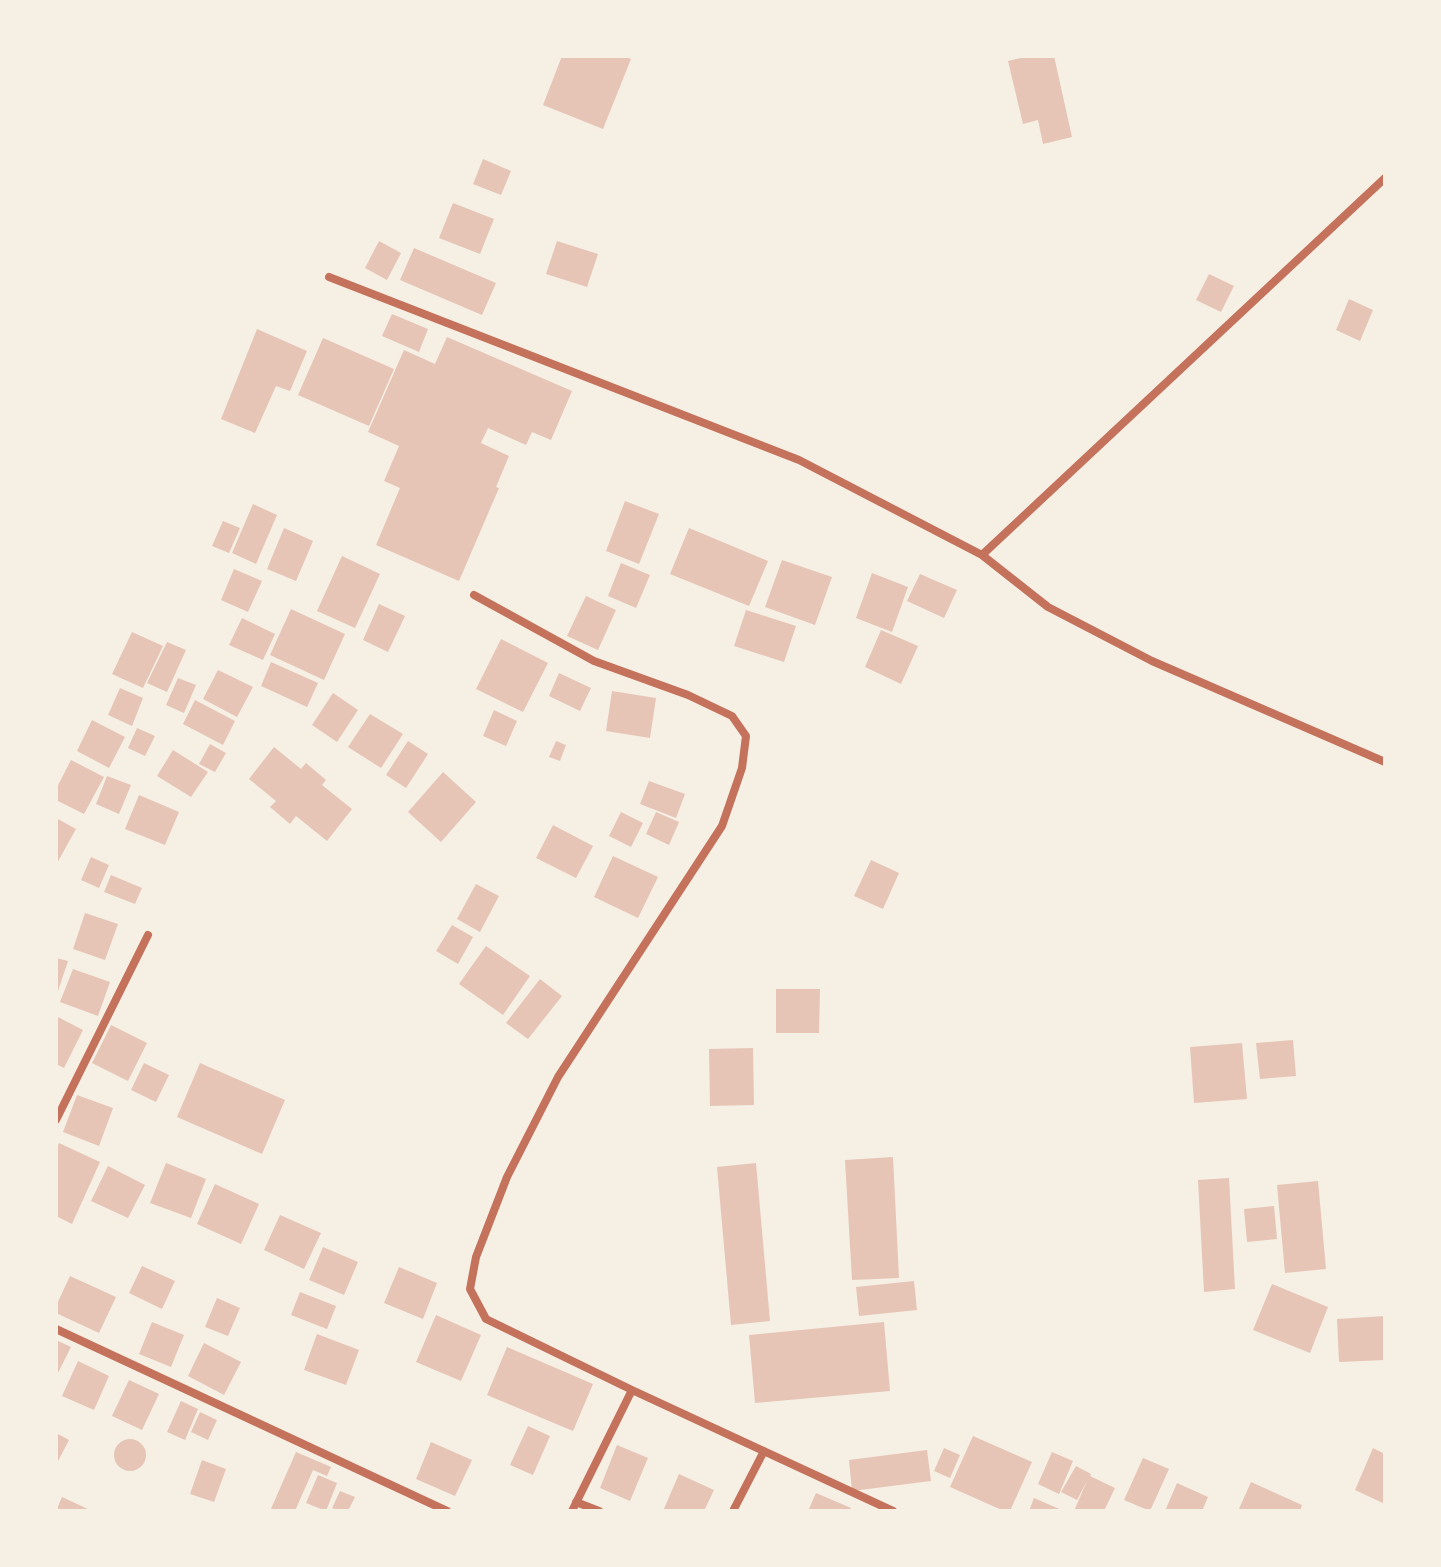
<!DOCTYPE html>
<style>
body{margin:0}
#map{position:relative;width:1441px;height:1567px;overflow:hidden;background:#f6efe4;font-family:Quicksand,sans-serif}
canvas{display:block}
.frame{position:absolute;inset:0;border:58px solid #f6efe4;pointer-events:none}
</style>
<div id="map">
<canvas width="1441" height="1567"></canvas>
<div class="frame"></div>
</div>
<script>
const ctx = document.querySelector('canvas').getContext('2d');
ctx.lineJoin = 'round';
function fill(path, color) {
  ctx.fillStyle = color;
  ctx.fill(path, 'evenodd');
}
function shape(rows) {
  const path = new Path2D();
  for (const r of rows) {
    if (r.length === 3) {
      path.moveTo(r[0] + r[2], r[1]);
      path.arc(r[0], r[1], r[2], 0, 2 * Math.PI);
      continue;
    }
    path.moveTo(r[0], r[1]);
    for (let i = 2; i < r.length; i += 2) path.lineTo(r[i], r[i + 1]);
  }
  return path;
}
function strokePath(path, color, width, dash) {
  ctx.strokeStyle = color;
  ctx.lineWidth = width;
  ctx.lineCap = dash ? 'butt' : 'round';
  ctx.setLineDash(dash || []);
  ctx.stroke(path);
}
fill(shape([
 [562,56,624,56,631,59,603,129,543,105],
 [1029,56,1054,56,1072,137,1043,144,1038,120,1023,124,1008,61],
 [483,159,511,171,501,195,473,184],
 [453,203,494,219,480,254,439,238],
 [379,241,401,253,387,280,365,268],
 [557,241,598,254,587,287,546,274],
 [414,248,496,283,482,315,400,280],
 [1209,274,1234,286,1221,312,1196,300],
 [1349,299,1373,310,1360,341,1336,330],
 [392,314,428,329,419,352,382,336],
 [257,329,307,351,290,391,276,386,255,433,221,419],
 [447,337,572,391,551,440,532,432,526,445,488,428,481,443,509,456,496,487,499,488,459,581,376,545,400,488,384,481,399,446,368,432,404,350,435,364],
 [323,338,394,369,369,426,298,395],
 [625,501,659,514,639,564,606,551],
 [253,504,277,515,256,564,232,553],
 [223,521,240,528,229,553,212,546],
 [284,528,313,541,296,581,267,569],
 [689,528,768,561,749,606,670,574],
 [342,556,380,574,355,628,317,611],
 [782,560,832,577,815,625,765,607],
 [621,563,650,575,636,608,608,596],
 [234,569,262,581,248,612,221,600],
 [872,573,908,587,892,632,856,618],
 [920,574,957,590,944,618,907,601],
 [586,596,616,610,598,650,567,636],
 [379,604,405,616,388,652,363,640],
 [291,609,345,634,324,680,270,655],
 [746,610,796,626,784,662,734,646],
 [242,618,275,634,263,660,229,645],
 [881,630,918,646,901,684,865,667],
 [132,632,163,646,143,688,112,674],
 [501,639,548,663,523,712,476,689],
 [167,642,186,650,167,692,147,683],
 [271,662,318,683,307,707,261,686],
 [218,670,253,687,237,717,203,699],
 [559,673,591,688,580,711,549,696],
 [178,678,196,685,184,713,166,705],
 [120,688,143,698,132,726,108,715],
 [612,691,656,698,650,738,606,731],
 [333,693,358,710,337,742,312,725],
 [195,700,235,721,223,745,183,724],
 [494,710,517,721,506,746,483,736],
 [370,714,403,734,381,768,348,747],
 [92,720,125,737,109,768,77,751],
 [137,728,155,736,145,756,128,748],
 [408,741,428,754,406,788,386,775],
 [556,741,566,745,560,761,549,757],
 [210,744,226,753,215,772,199,764],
 [274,747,301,769,306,763,326,780,322,785,352,809,327,841,296,816,290,824,270,807,276,801,249,779],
 [173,750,208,772,191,797,157,776],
 [71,760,104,777,84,814,56,800,56,789],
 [443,772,476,802,441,842,408,812],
 [107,776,131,785,119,814,96,804],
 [649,781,685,794,676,818,640,804],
 [139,795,179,812,165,845,125,829],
 [621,812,643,823,631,847,609,836],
 [656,812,679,822,669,845,646,834],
 [56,818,76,829,56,865],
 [553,825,593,846,576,878,536,858],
 [613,856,658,877,638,918,594,897],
 [91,857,109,865,99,888,81,880],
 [871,860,899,873,883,909,854,896],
 [111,875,142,888,135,904,104,892],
 [476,884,499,896,480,932,457,919],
 [85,913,118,924,105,960,73,949],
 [452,925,473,937,458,964,436,951],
 [486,946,530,976,503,1015,459,984],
 [56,958,68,961,58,991,56,990],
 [73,969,110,982,98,1016,60,1002],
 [540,979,562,996,528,1039,506,1023],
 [776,989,820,989,819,1033,776,1033],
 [56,1016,83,1030,64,1068,56,1064],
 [111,1025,147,1043,128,1081,92,1063],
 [1293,1040,1296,1076,1260,1079,1256,1043],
 [1242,1043,1247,1099,1194,1103,1190,1047],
 [753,1048,754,1105,710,1106,709,1049],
 [144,1063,169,1075,156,1102,131,1090],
 [200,1063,285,1100,262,1154,177,1117],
 [77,1095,113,1108,99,1146,63,1132],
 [59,1143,100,1162,72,1224,56,1216,56,1151],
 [893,1157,899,1278,852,1280,845,1160],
 [166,1163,206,1179,191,1218,150,1203],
 [756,1163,770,1321,731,1325,717,1167],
 [108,1166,145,1185,128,1218,91,1201],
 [1229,1178,1235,1289,1204,1292,1198,1180],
 [1318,1181,1326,1269,1285,1273,1277,1185],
 [215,1184,259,1204,241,1244,197,1224],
 [1274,1206,1277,1239,1247,1242,1244,1209],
 [280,1215,321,1233,304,1269,264,1250],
 [323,1247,358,1262,344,1295,309,1280],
 [142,1266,175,1281,162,1309,129,1293],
 [399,1267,437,1283,423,1319,384,1303],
 [70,1276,116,1297,99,1333,56,1313,56,1306],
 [914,1281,917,1310,859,1316,856,1287],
 [1272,1284,1328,1307,1310,1353,1253,1330],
 [300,1292,336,1306,327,1329,291,1315],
 [217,1298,240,1308,228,1336,205,1327],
 [436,1315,481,1335,461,1381,416,1362],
 [1385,1316,1385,1360,1339,1362,1337,1319],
 [152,1322,184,1335,171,1367,139,1354],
 [884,1322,890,1391,755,1403,749,1335],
 [317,1334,359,1350,346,1385,304,1370],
 [56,1340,71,1347,56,1377],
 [204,1343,241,1362,224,1395,188,1376],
 [507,1347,593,1384,573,1431,487,1395],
 [78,1361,109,1376,94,1410,62,1396],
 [129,1380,159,1394,142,1430,112,1416],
 [181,1401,198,1409,185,1440,167,1432],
 [200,1412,217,1420,208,1440,191,1432],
 [528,1426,550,1436,533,1475,510,1465],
 [56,1433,69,1440,56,1465],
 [973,1436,1032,1462,1010,1511,1004,1511,950,1487],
 [130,1455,16],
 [431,1442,472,1460,455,1496,416,1479],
 [617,1445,648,1458,630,1501,600,1488],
 [944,1448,960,1455,950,1478,934,1471],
 [1373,1448,1385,1454,1385,1504,1355,1490],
 [927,1450,931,1481,852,1491,849,1460],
 [296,1452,331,1467,327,1476,313,1470,295,1511,270,1511],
 [1052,1452,1073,1461,1059,1494,1038,1484],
 [1143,1458,1169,1469,1150,1511,1124,1500],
 [202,1460,226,1469,214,1502,190,1494],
 [1076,1466,1091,1474,1090,1476,1115,1488,1104,1511,1074,1511,1087,1481,1077,1500,1061,1492],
 [679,1474,714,1490,704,1511,663,1511],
 [318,1475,337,1483,326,1511,306,1503],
 [1251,1482,1302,1505,1300,1511,1238,1511],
 [1177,1483,1208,1497,1202,1511,1165,1511],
 [340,1491,355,1497,348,1511,339,1511,332,1508],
 [816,1493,851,1508,850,1511,808,1511],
 [62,1497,92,1511,56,1511],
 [1034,1498,1064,1511,1029,1511]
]), '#e6c5b7');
strokePath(shape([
 [329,277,799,460,982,555,1048,607,1152,661,1385,762],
 [982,555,1385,178],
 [474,595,594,661,688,695,732,716,746,736,742,768,722,826,558,1077,507,1177,476,1257,470,1289,486,1319,632,1390,893,1511],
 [56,1120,148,935],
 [56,1329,447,1511],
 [576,1502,599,1511],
 [572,1511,632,1390],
 [733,1511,764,1451]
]), '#c5725c', 8);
</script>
